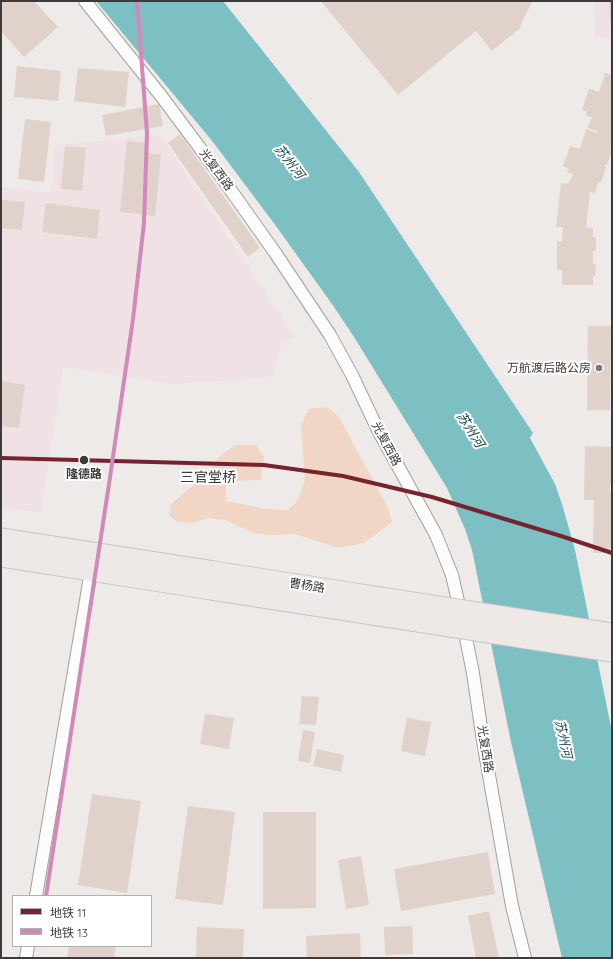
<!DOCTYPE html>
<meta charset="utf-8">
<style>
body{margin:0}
#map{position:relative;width:613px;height:959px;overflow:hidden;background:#edeae8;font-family:Quicksand,"Noto Sans SC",sans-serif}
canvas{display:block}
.frame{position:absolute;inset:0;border:2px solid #3c3a3a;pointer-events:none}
.legend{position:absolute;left:12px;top:895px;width:140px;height:52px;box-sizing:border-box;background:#fff;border:1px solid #b1b0b0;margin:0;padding:5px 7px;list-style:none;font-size:12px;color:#3c3a3a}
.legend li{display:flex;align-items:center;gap:8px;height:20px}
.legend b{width:20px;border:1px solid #b1b0b0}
</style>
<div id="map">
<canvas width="613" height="959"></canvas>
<div class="frame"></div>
<ul class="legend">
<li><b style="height:5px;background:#76232f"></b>地铁 11</li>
<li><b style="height:5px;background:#d487b9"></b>地铁 13</li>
</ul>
</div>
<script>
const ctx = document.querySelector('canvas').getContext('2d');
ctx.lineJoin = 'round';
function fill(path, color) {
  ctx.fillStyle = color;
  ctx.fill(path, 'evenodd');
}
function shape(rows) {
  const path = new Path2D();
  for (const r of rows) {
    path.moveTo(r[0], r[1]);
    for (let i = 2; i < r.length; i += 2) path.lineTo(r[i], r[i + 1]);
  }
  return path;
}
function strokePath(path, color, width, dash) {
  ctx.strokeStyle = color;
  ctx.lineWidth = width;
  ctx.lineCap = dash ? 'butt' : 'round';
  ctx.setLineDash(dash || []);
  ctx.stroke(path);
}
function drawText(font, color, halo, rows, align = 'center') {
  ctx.font = font + ' Quicksand,"Noto Sans SC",sans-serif';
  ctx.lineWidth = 4;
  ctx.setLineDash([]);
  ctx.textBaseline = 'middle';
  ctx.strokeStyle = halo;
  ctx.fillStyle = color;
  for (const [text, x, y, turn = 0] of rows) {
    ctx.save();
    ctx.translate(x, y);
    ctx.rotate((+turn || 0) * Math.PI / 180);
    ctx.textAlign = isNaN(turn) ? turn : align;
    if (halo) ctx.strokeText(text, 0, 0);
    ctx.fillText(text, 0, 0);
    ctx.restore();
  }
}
fill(shape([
 [594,1,612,1,612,40,595,37],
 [160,135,294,336,280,346,273,376,239,380,171,384,63,367,41,513,1,507,1,187,51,193,56,145]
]), '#f0e1e5');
fill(shape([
 [327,407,339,417,388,508,392,522,364,543,338,548,295,534,270,535,254,533,225,520,208,518,193,523,177,522,169,515,171,504,205,475,219,457,235,445,256,445,264,457,261,480,226,481,226,501,266,509,288,510,297,501,305,481,301,425,309,409]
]), '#f2d6c5');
fill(shape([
 [96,1,223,1,359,172,533,433,530,438,555,484,562,504,575,550,612,732,612,958,562,958,511,742,472,550,465,529,447,488,354,337,332,304,273,222,213,142]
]), '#7dc0c3');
fill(shape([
 [1,1,34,1,58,27,24,57,1,31],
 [321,1,391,1,392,2,393,1,532,1,519,29,492,51,476,31,398,95],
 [609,1,612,1,612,23,610,23],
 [17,66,61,71,58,101,14,97],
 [78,68,129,72,125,107,74,101],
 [605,73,612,75,612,142,610,148,612,150,607,165,605,164,605,167,606,167,601,183,598,182,595,193,590,192,586,227,593,228,593,237,596,237,596,251,593,251,593,264,596,264,595,276,593,276,593,285,562,285,562,270,557,270,557,241,562,241,563,227,556,227,561,183,568,184,573,174,567,172,568,168,563,166,570,146,580,149,586,129,597,133,597,131,587,128,592,117,586,116,587,112,582,110,589,89,599,92],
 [159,104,163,126,106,136,102,115],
 [25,119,51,122,44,182,18,179],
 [180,134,260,248,248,257,168,143],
 [127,141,148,143,147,153,161,155,155,216,120,212],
 [65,146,86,148,82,191,61,189],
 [1,200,25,202,22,230,1,228],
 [46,203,100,210,97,239,42,232],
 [588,326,611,326,610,410,587,410],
 [1,381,25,385,19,428,1,426],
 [585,446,612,447,612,485,610,485,610,492,612,492,611,553,593,553,594,500,584,500],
 [302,696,319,697,316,725,299,724],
 [205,714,234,718,229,749,200,744],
 [407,718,431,722,425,756,401,751],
 [303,730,315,732,310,763,298,761],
 [317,749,344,755,341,772,313,766],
 [92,794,141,801,127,893,78,885],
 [188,806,235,812,223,905,175,899],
 [263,812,316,812,316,908,263,909],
 [488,852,495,894,401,911,394,869],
 [361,856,369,905,346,909,338,860],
 [489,911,499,958,476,958,468,916],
 [412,926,413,954,385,955,384,927],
 [197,927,244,929,243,958,196,958],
 [360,933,361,958,307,958,306,936],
 [69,946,116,946,114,958,67,958]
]), '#e0d2ca');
const minor = shape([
 [85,1,162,97,220,175,276,254,330,335,352,375,378,430,436,535,452,575,463,623,473,673,483,741,512,906,525,958],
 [36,896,91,571],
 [26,958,28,946]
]);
const primary = shape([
 [1,538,214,571],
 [1,557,211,590]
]);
strokePath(minor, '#a2a09e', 14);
strokePath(primary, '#c6c5c4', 21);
strokePath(minor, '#fcfcfc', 12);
strokePath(primary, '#eee8e7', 19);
const primaryBridge = shape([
 [214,571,612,633],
 [211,590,612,652]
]);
strokePath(primaryBridge, '#c6c5c4', 21, []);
strokePath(primaryBridge, '#eee8e7', 19);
strokePath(shape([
 [1,458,264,465,343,476,432,497,561,536,612,553]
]), '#76232f', 4);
strokePath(shape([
 [46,896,109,484,133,319,144,223,147,133,137,1]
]), '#d487b9', 4);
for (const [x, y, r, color] of [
 [599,368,4,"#7a7877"],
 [84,460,5,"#3c3a3a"]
]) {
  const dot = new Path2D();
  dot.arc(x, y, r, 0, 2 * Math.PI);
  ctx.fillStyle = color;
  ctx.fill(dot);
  strokePath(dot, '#fff', 1.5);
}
drawText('12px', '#3c3a3a', '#fff', [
 ["光复西路",216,170,54],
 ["光复西路",386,444,62],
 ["曹杨路",307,586,9],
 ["光复西路",485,749,81]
]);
drawText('12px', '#3c3a3a', '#fff', [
 ["万航渡后路公房",591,368]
], 'right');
drawText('bold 12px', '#3c3a3a', '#fff', [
 ["隆德路",84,474]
]);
drawText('italic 13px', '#1d494b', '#fff', [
 ["苏州河",289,162,52],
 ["苏州河",470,430,58],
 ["苏州河",563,739,78]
]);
drawText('14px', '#3c3a3a', '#fff', [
 ["三官堂桥",208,478]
]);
</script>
